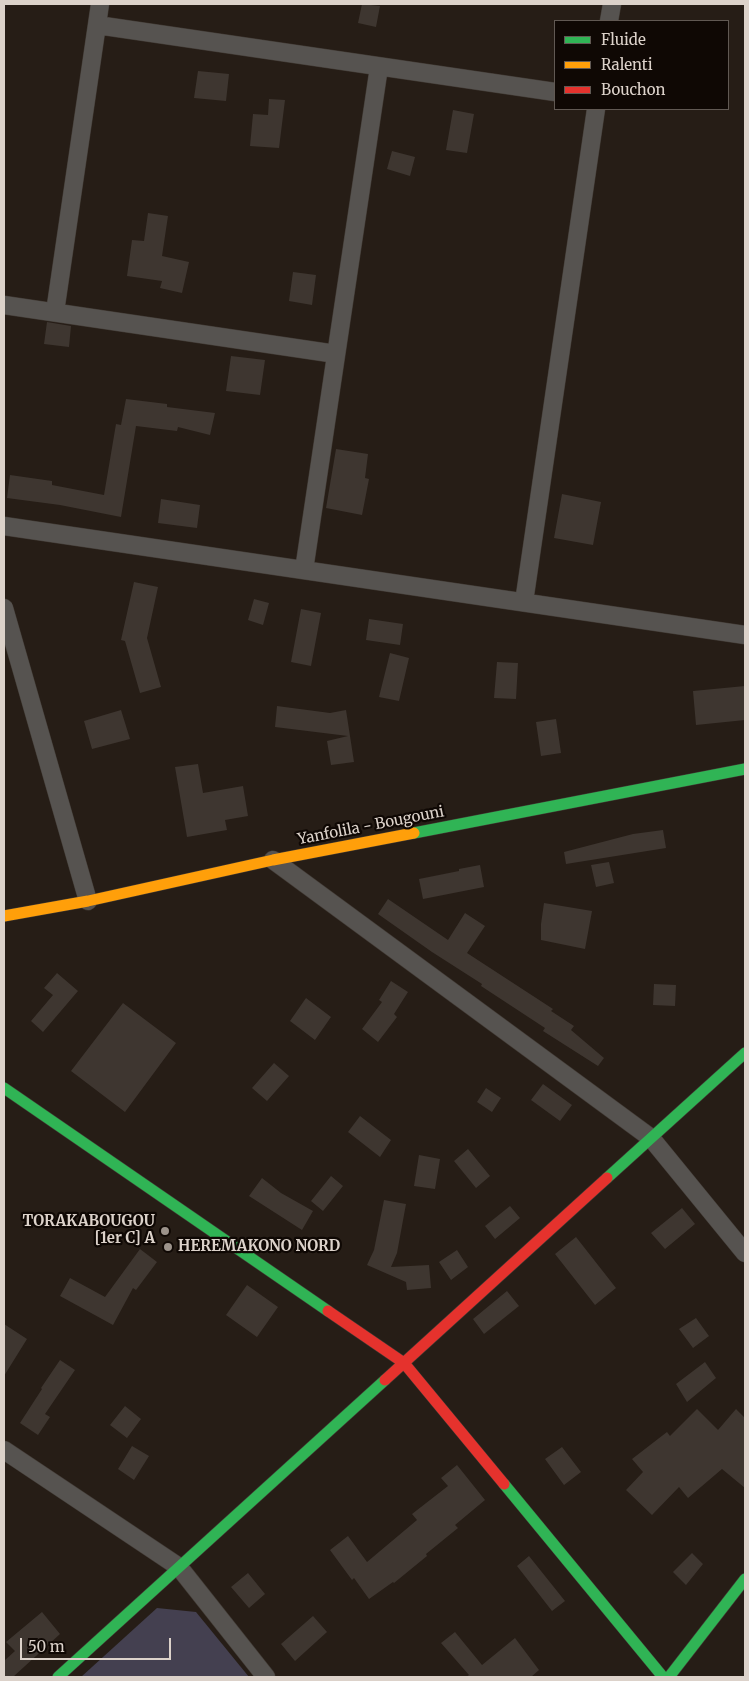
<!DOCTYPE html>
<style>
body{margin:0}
#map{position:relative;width:749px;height:1681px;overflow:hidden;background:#261d16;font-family:Merriweather,serif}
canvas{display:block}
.frame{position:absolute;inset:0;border:5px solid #dcd2ca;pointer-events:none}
.legend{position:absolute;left:554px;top:20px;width:175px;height:90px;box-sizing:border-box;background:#0f0804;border:1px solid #615953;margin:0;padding:6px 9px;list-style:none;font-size:15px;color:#dcd2ca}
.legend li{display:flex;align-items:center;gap:10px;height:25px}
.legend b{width:25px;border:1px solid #615953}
.scale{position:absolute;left:20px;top:1638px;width:151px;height:22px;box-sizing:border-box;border:2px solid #dcd2ca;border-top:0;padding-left:6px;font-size:15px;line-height:18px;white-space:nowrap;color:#dcd2ca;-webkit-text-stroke:4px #0f0804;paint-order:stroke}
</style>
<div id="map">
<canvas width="749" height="1681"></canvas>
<div class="frame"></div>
<ul class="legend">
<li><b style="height:6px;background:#30b455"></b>Fluide</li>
<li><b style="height:6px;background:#ff9f0a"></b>Ralenti</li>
<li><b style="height:6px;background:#e5322d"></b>Bouchon</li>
</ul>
<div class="scale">50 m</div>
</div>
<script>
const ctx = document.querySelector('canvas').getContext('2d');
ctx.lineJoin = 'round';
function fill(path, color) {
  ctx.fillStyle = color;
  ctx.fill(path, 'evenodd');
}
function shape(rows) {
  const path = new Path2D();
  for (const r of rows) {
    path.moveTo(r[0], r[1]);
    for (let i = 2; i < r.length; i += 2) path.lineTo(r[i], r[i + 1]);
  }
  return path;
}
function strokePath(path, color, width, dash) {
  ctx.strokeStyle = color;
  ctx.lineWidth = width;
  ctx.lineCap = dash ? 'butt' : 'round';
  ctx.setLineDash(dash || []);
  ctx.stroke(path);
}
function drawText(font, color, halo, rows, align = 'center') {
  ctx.font = font + ' Merriweather,serif';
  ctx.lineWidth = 4.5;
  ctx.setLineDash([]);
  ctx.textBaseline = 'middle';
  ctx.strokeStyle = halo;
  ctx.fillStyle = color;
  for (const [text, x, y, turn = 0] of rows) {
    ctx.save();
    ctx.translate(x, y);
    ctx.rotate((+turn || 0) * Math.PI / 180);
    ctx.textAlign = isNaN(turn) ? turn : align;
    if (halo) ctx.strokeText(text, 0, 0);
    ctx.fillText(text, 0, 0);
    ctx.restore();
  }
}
fill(shape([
 [157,1608,196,1612,249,1677,81,1677]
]), '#444050');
fill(shape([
 [362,4,380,6,376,27,358,23],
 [198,71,229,74,226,101,194,98],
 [269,99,285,100,279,148,250,146,253,114,268,115],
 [453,110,474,114,467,153,446,150],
 [392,151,415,157,410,176,387,169],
 [148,213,168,216,162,256,189,262,182,293,160,288,162,281,127,276,132,240,144,241],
 [293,272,316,275,312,305,289,301],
 [47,322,71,326,69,347,44,344],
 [231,356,265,360,260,395,226,391],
 [126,399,167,404,167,407,215,413,210,435,178,427,177,431,136,426,121,517,60,505,7,498,10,475,52,481,52,485,104,495,116,424,121,425],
 [336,449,368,454,365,478,369,479,362,515,326,508],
 [562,494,601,502,593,545,554,538],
 [161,499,200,505,197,528,158,523],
 [134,582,158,587,147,638,161,687,140,693,125,641,121,640],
 [254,599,269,603,263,625,248,620],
 [301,609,321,613,311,666,291,662],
 [369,619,403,624,400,645,366,640],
 [390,653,409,658,399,701,379,697],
 [497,662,518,663,516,699,494,698],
 [745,686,745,720,696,725,693,691],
 [277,706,330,713,346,710,354,762,331,765,327,741,348,736,275,727],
 [121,710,130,739,92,749,84,721],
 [556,719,561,753,541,756,536,722],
 [198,764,203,793,243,786,248,816,225,820,227,830,187,837,175,767],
 [663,830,666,848,566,864,564,852,633,834],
 [609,862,614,883,596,887,591,865],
 [480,865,484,887,423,899,419,879,459,871,459,869],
 [388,899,448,940,465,913,485,926,467,953,553,1009,551,1011,574,1026,571,1030,604,1058,598,1066,543,1031,545,1028,481,986,482,984,432,952,378,914],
 [544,903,592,911,585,949,541,940,541,924],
 [57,973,78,991,43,1032,31,1021,53,995,44,988],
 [391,981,408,992,394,1014,397,1017,378,1042,362,1029,382,1002,379,1000],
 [654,984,676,985,675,1006,653,1005],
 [306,998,331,1017,315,1040,290,1021],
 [123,1003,176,1043,125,1112,71,1071],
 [274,1063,289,1076,267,1101,252,1088],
 [543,1084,572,1105,560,1121,531,1100],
 [486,1088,501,1098,492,1112,477,1102],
 [360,1116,391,1140,380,1157,348,1132],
 [468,1149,490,1176,476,1188,454,1161],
 [419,1155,440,1159,435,1189,414,1186],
 [331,1176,343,1186,323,1211,311,1201],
 [262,1178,281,1193,313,1211,302,1230,249,1196],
 [384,1200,406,1204,397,1253,391,1267,429,1265,431,1288,407,1290,406,1282,367,1265,374,1250],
 [510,1206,520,1218,495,1239,485,1226],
 [682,1208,695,1224,665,1249,651,1233],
 [576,1237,616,1288,595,1305,555,1254],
 [140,1249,157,1262,136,1290,133,1288,113,1325,60,1296,70,1278,105,1297],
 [457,1250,468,1267,451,1280,439,1262],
 [247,1285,278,1307,257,1337,226,1315],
 [507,1291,519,1306,484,1334,473,1319],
 [696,1318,709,1336,693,1348,679,1329],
 [4,1324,27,1339,4,1376],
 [60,1360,75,1370,45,1414,50,1417,38,1435,20,1423,42,1389,41,1388],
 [705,1362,716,1378,687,1402,676,1384],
 [125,1406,141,1419,127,1438,110,1425],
 [697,1409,718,1430,736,1409,745,1418,745,1488,722,1469,688,1498,679,1487,652,1515,626,1490,643,1472,632,1459,667,1432,670,1436],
 [132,1446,149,1456,134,1480,118,1469],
 [562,1447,581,1472,564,1485,545,1459],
 [457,1465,485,1500,455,1525,458,1528,426,1554,427,1556,394,1583,393,1582,369,1599,354,1578,352,1580,330,1550,348,1536,367,1562,417,1520,412,1514,448,1486,441,1478],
 [692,1553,703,1564,686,1585,673,1572],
 [529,1556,565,1601,552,1611,517,1566],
 [248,1573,265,1594,249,1608,231,1587],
 [42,1612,60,1634,13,1677,4,1677,4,1661,15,1651,6,1642],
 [313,1616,327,1632,295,1661,281,1644],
 [455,1632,482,1665,515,1638,539,1670,531,1677,466,1677,469,1675,441,1643]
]), '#3e3630');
const street = shape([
 [609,21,612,4],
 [97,25,555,92],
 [4,305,336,354],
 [55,312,100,4],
 [4,526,745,635],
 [304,570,379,67],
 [524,602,596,109],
 [4,608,88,901],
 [273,860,651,1138,745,1253],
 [4,1450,179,1567,266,1677]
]);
const fast = shape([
 [414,833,745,769],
 [4,1088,328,1311],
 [607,1178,745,1053],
 [504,1484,663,1677],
 [58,1677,385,1380],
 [669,1677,745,1579]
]);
const slow = shape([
 [4,916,88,901,273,860,414,833]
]);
const jam = shape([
 [328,1311,404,1363,504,1484],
 [385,1380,607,1178]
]);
strokePath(street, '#413a34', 19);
strokePath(fast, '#413a34', 12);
strokePath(slow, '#413a34', 12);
strokePath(jam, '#413a34', 12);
strokePath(street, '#565350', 18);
strokePath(fast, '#30b455', 11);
strokePath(slow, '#ff9f0a', 11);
strokePath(jam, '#e5322d', 11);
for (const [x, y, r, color] of [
 [165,1231,5,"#9c938b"],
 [168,1247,5,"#9c938b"]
]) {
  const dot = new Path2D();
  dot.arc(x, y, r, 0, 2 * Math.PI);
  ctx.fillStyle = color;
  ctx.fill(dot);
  strokePath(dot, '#0f0804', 2);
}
drawText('15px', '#dcd2ca', '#0f0804', [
 ["Yanfolila - Bougouni",371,826,-11]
]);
drawText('bold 15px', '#dcd2ca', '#0f0804', [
 ["TORAKABOUGOU",155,1222],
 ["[1er C] A",155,1239],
 ["HEREMAKONO NORD",178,1247,"left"]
], 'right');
</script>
